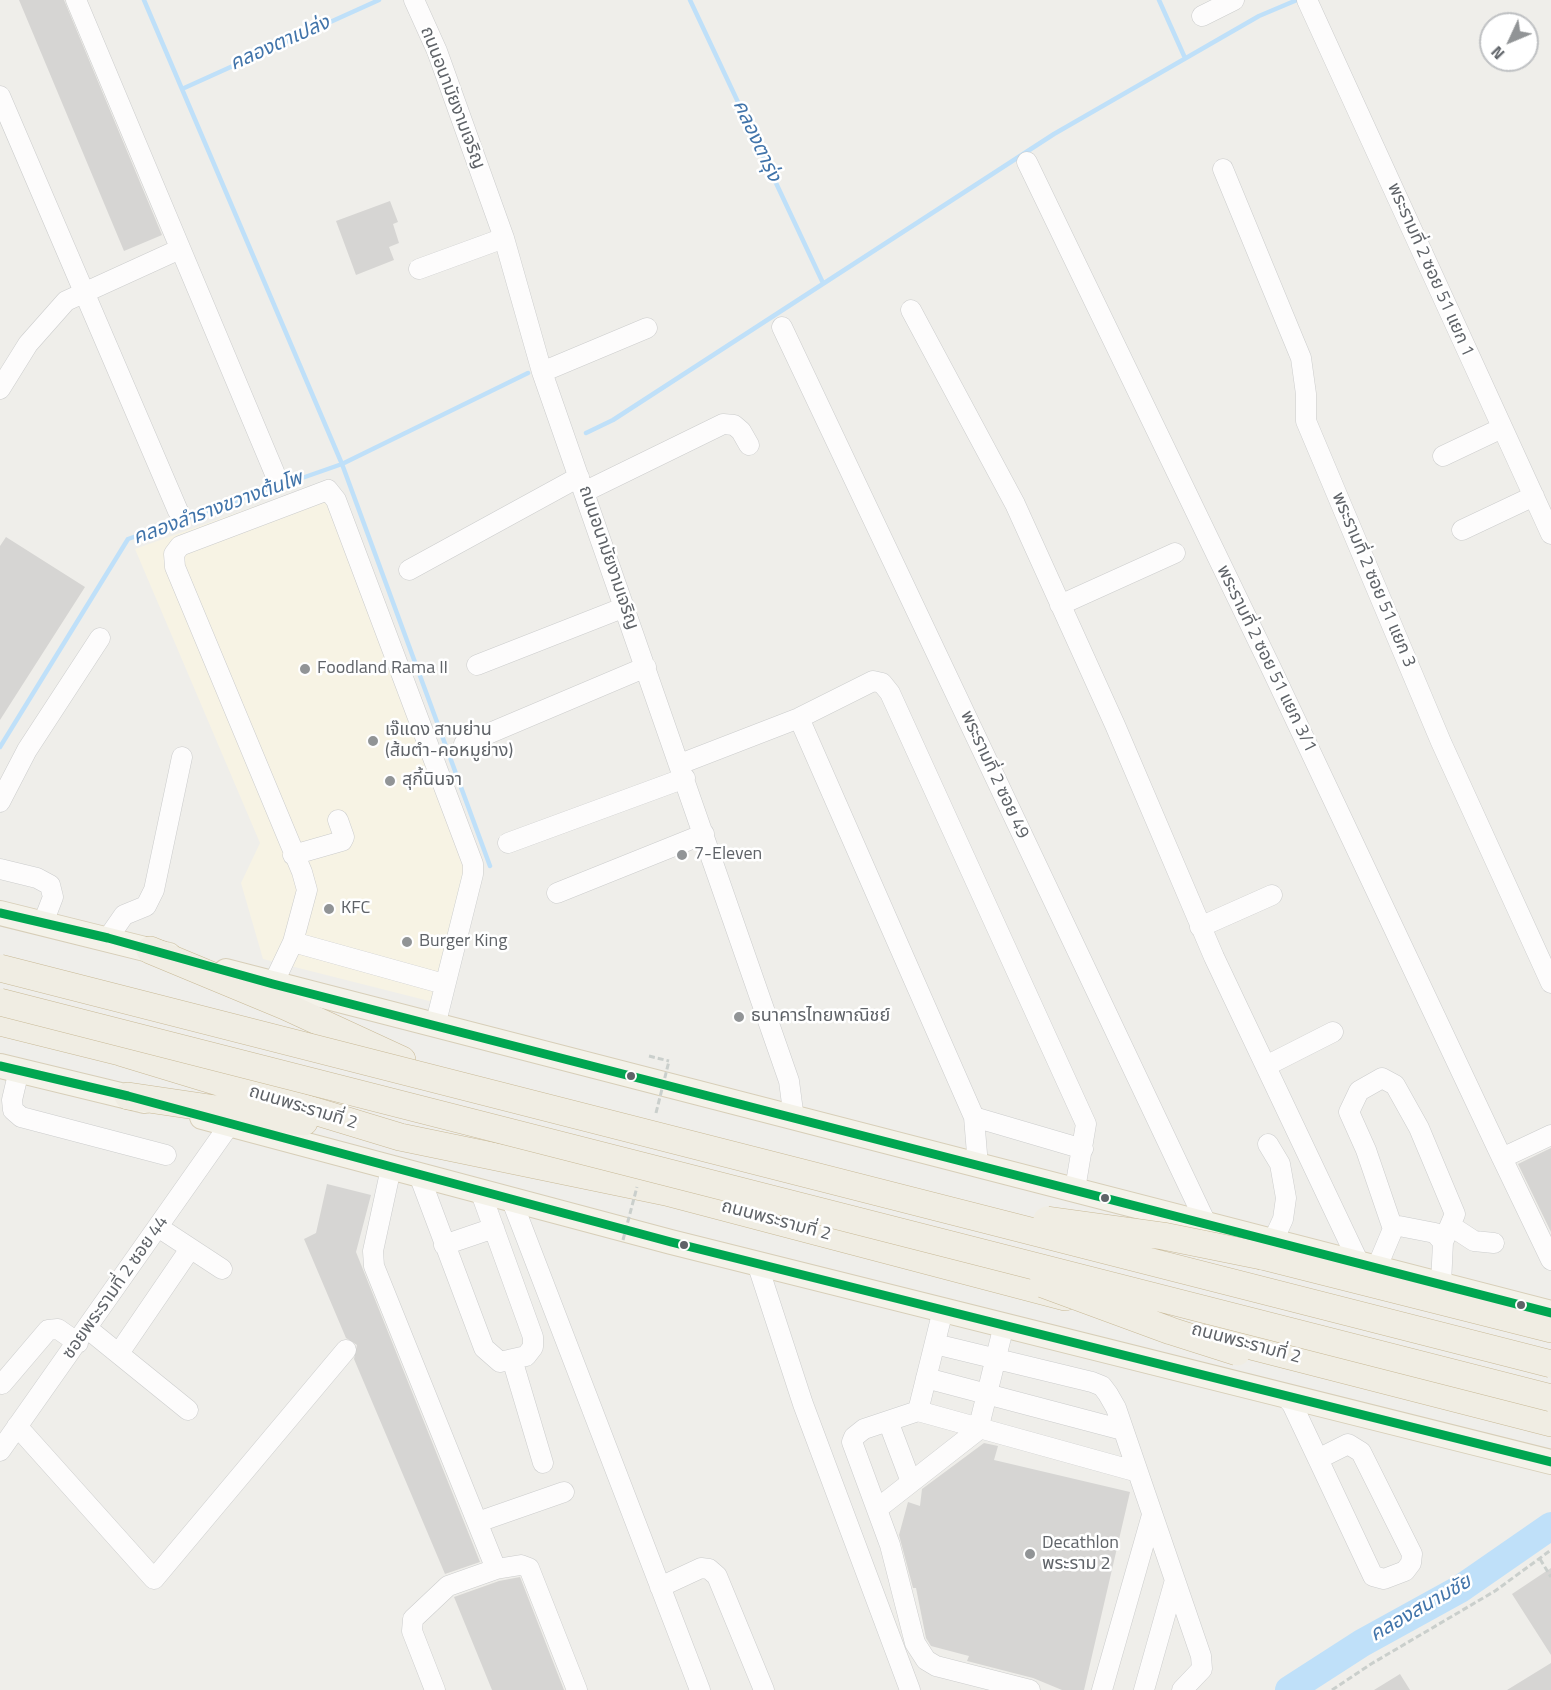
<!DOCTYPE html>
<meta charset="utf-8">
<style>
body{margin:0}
#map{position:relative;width:1551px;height:1690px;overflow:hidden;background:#efeeea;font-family:"Titillium Web",sans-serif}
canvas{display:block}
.north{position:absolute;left:1479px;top:12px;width:60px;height:60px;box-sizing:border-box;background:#fff;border:2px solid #bfc1c3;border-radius:50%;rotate:226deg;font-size:16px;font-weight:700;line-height:24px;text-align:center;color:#5f6368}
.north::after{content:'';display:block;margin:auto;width:21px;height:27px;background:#919496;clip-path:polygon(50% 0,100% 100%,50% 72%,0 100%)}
</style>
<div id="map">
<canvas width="1551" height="1690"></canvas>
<div class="north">N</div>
</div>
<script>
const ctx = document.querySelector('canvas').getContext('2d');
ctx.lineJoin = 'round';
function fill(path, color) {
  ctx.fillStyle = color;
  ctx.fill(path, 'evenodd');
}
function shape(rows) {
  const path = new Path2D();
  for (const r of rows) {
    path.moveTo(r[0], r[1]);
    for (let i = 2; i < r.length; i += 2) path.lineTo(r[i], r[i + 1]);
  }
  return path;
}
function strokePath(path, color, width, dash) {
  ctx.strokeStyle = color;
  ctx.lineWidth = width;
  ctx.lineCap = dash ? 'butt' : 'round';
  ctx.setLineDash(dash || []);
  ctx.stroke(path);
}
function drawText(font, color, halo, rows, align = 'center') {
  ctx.font = font + ' "Titillium Web","Noto Sans Thai",sans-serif';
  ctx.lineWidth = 5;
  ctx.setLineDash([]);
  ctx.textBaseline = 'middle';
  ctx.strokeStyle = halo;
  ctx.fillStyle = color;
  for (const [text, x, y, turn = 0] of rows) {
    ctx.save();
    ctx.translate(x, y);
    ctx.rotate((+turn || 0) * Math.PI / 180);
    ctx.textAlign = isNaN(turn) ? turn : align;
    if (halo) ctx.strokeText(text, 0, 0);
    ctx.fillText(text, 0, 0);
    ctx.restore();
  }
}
fill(shape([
 [326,481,471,868,437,1003,263,959,241,883,260,843,135,549]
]), '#f7f3e4');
strokePath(shape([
 [144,0,342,464,490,866],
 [690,0,823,283],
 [1159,0,1185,58],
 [182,89,379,0],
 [586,433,613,420,1054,134,1259,16,1297,0],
 [0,747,128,539,342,464,528,373]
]), '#bfe0f9', 4.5);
strokePath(shape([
 [1289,1690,1362,1643,1460,1589,1551,1526]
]), '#bfe0f9', 28);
fill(shape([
 [19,0,64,0,162,235,124,251],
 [390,201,398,222,393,224,399,243,389,247,394,260,356,275,336,221],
 [6,537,85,587,0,720,0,546],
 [1551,1148,1551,1232,1518,1164],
 [327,1184,371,1195,356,1252,480,1562,445,1574,354,1359,357,1345,346,1338,304,1239,316,1233],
 [984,1443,998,1446,994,1460,1130,1492,1084,1690,1062,1690,1033,1678,967,1661,969,1656,931,1646,926,1638,916,1588,913,1588,899,1535,908,1502,920,1506,922,1489],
 [1551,1568,1551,1655,1512,1594],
 [520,1577,564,1690,492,1690,454,1597,499,1581],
 [1551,1663,1551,1690,1507,1690],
 [1400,1674,1410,1690,1374,1690]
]), '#d6d5d3');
const minor = shape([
 [76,0,275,474],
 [414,0,437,51,504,238,542,372,789,1081,794,1119],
 [1307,0,1551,534],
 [1202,16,1234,0],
 [0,96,178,511],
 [1027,162,1272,670,1502,1158],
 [1223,169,1301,358,1306,394,1306,421,1441,742,1551,983],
 [419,269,504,238],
 [911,310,1015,504,1115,725,1214,957,1359,1263],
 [782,327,1206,1223],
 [542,372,647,328],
 [0,389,28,344,66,301,180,249],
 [1443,456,1502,428],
 [584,492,723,424,734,425,741,431,749,445],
 [1462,530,1534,496],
 [409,570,579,477],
 [1060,605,1175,553],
 [477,665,625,607],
 [799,718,974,1117,978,1166],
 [464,744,646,667],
 [680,764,799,718,873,681,882,683,890,693,1086,1124,1075,1189],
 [0,802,27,750,100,638],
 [508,843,685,778],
 [293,855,342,841,344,837,338,820],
 [0,869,37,878,50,885,53,897,43,923],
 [557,893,704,834],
 [1200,927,1272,895],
 [108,938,124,915,146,906,154,890,182,757],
 [293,942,444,984],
 [273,984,293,942,307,890,302,872,175,567,174,554,180,546,328,490,336,500,473,864,473,874,435,1026],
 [1266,1066,1333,1032],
 [19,1070,12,1100,13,1110,21,1117,166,1155],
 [974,1117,1083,1149],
 [1551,1135,1502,1158,1551,1260],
 [1268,1144,1280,1164,1286,1198,1283,1219,1273,1241],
 [391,1168,373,1251,374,1266,496,1569,448,1586,413,1619,412,1631,435,1690],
 [419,1175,484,1348,500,1362,526,1356,533,1347,533,1337,481,1193],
 [512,1201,700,1690],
 [1451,1226,1474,1241,1494,1243],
 [158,1227,222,1269],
 [1393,1229,1366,1150,1349,1112,1359,1091,1382,1078,1395,1085,1419,1128,1455,1214,1443,1242],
 [444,1245,494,1228],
 [757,1263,803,1404,910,1690],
 [1377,1267,1393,1229,1399,1226,1435,1233,1443,1242,1441,1284],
 [88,1329,188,1410],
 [935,1344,1092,1382,1102,1386,1108,1394,1116,1408,1201,1656,1202,1669,1182,1690],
 [119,1353,190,1249],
 [512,1359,543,1463],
 [926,1378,1123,1430],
 [2,1384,48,1330,58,1329,78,1343],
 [1284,1395,1292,1404,1318,1459,1373,1576,1384,1579,1405,1571,1411,1563,1412,1554,1361,1452,1348,1444,1318,1459],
 [918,1411,943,1310],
 [888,1421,911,1482],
 [17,1426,154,1579,346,1350],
 [0,1451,230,1124],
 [877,1509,978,1430,1004,1325],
 [478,1522,564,1492],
 [496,1569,521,1565,529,1568,577,1690],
 [660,1587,701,1568,709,1569,717,1576,764,1690],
 [1030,1690,936,1666,926,1660,915,1643,890,1545,852,1442,854,1437,864,1429,918,1411,1138,1472],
 [1102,1690,1152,1515],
 [1144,1690,1175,1580]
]);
const major = shape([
 [0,913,169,955],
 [226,971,1551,1313],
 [0,1066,145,1101],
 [202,1117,671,1242,1551,1462]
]);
const highway = shape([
 [150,950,285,1006,402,1060],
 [0,1022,120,1052,400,1137,666,1192,1065,1297],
 [128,1096,304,1122],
 [1262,1256,1551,1329],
 [1212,1336,1551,1423]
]);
strokePath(minor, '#cbcccc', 21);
strokePath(major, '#d7ceb8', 26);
strokePath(highway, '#c8b996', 28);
strokePath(shape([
 [649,1056,669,1061],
 [1540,1559,1551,1577],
 [1332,1690,1371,1664,1495,1591,1551,1550]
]), '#cacfcc', 3, [6, 3]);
strokePath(minor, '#fdfcfc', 20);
strokePath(major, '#f4f2e9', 24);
strokePath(highway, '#f0ede3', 27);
const highwayBridge = shape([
 [0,968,1551,1364],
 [0,1002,1551,1398],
 [1047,1220,1163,1236,1262,1256],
 [1043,1284,1171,1331,1237,1352]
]);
strokePath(highwayBridge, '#c8b996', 28, []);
strokePath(shape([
 [656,1113,669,1061],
 [623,1240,637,1187]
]), '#cacfcc', 3, [6, 3]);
strokePath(highwayBridge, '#f0ede3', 27);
strokePath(shape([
 [0,913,108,938,273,984,1551,1313],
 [0,1066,128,1096,671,1242,1551,1462]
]), '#00a651', 9);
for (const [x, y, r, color] of [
 [305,669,6,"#919496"],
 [373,741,6,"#919496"],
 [390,781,6,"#919496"],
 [682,855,6,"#919496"],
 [329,909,6,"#919496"],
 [407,942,6,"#919496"],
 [739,1017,6,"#919496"],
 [631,1076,5,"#5f6368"],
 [1105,1198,5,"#5f6368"],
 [684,1245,5,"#5f6368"],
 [1521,1305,5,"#5f6368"],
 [1030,1554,6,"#919496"]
]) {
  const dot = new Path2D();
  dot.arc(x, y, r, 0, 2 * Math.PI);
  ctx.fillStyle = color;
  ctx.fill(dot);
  strokePath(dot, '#fff', 2);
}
drawText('18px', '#5f6368', '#fff', [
 ["ถนนอนามัยงามเจริญ",452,98,69],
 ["พระรามที่ 2 ซอย 51 แยก 1",1430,270,66],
 ["ถนนอนามัยงามเจริญ",608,558,71],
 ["พระรามที่ 2 ซอย 51 แยก 3",1373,580,67],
 ["พระรามที่ 2 ซอย 51 แยก 3/1",1266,659,64],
 ["พระรามที่ 2 ซอย 49",994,775,65],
 ["ถนนพระรามที่ 2",303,1108,17],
 ["ถนนพระรามที่ 2",776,1221,15],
 ["ซอยพระรามที่ 2 ซอย 44",116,1288,-55],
 ["ถนนพระรามที่ 2",1246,1344,15]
]);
drawText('18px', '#5f6368', '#fff', [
 ["Foodland Rama II",317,669],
 ["เจ๊แดง สามย่าน",385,731],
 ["(ส้มตำ-คอหมูย่าง)",385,752],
 ["สุกี้นินจา",402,781],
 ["7-Eleven",694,855],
 ["KFC",341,909],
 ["Burger King",419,942],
 ["ธนาคารไทยพาณิชย์",751,1017],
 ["Decathlon",1042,1544],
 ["พระราม 2",1042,1565]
], 'left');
drawText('italic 20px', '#4174aa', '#fff', [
 ["คลองตาเปล่ง",280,44,-24],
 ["คลองตารุ่ง",756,141,65],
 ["คลองลำรางขวางต้นโพ",218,509,-20],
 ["คลองสนามชัย",1421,1609,-30]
]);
</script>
